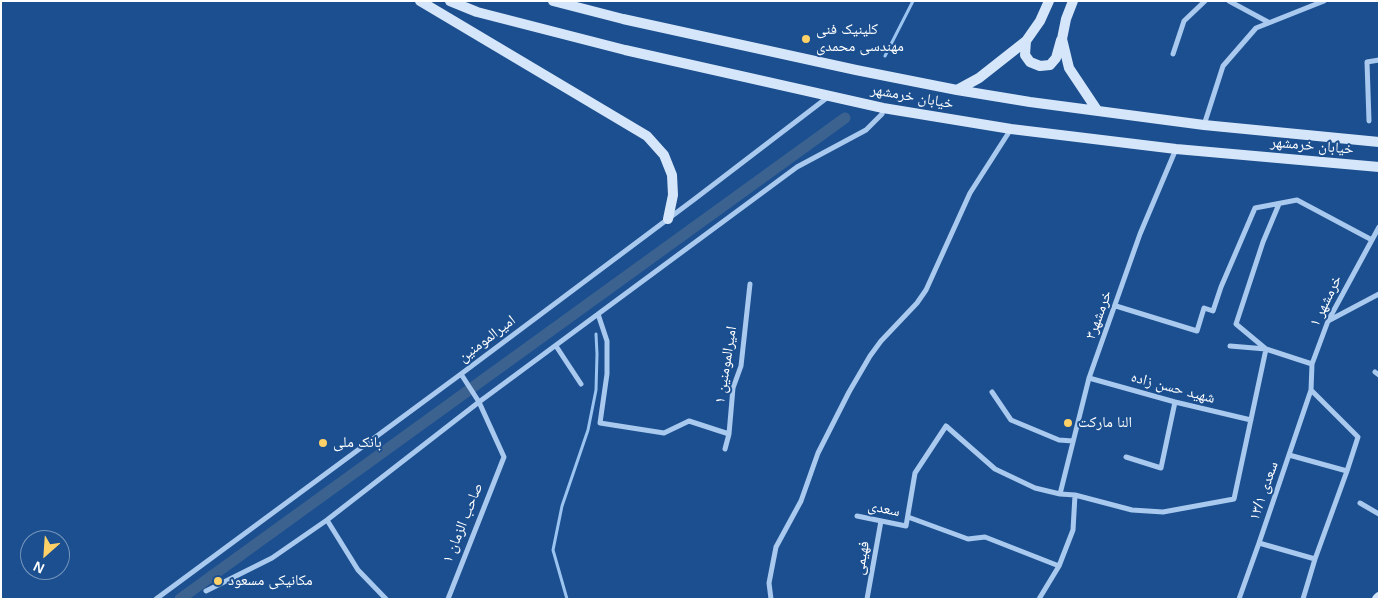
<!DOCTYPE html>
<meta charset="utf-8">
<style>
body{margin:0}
#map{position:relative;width:1380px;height:600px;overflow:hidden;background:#1b4f8f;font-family:Helvetica,sans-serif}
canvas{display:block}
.frame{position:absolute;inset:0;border:2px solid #fff;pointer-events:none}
.north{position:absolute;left:20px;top:530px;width:50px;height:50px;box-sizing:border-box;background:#1b4f8f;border:1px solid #7695bc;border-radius:50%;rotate:206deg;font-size:14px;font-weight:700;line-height:20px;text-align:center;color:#fff}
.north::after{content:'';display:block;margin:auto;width:18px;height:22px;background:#ffd166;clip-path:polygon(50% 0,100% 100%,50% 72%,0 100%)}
</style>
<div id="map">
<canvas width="1380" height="600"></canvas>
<div class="frame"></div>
<div class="north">N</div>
</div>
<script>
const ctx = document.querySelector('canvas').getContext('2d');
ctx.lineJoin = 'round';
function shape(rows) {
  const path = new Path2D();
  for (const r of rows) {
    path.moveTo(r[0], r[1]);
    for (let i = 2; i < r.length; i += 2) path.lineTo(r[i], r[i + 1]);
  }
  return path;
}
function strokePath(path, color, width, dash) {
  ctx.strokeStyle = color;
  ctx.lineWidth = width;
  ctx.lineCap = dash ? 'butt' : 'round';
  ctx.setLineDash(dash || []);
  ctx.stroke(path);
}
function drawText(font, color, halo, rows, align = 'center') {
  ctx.font = font + ' Helvetica,"Noto Naskh Arabic",sans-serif';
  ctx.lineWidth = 4;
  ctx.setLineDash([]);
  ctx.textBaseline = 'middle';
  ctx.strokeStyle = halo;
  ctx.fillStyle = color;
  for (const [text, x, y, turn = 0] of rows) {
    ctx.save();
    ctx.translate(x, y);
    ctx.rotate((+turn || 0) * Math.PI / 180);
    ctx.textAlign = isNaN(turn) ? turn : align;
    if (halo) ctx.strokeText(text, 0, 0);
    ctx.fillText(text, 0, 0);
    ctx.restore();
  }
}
strokePath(shape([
 [885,56,913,1],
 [567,599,553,550,562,506,588,430,596,390,597,354,596,334]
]), '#9cc4f0', 3);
strokePath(shape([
 [180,599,845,118]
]), '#3c6290', 11);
strokePath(shape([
 [1229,1,1268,22],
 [1173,54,1184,21,1205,1],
 [1369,121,1367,62,1379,60],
 [1204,125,1223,66,1256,28,1324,1],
 [1116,306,1197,331,1204,308,1213,311,1221,287,1255,208,1297,200,1372,240],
 [598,314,607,341,607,374,600,423,664,433,689,421,729,434],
 [1328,321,1379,294],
 [556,346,581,384],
 [1230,346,1266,349,1312,364],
 [1266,349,1236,324,1263,242,1279,204],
 [1375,372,1379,375],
 [1089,378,1175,402,1251,420],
 [992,392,1011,420,1059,440,1073,441],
 [725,449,729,434,733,388,741,366,750,284],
 [1289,455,1347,471],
 [1126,457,1161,468,1175,402],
 [1060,494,1089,378,1140,234,1176,149],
 [1360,503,1379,514],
 [857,516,906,526,915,473,946,426,995,469,1035,488,1060,494,1075,495,1132,510,1163,512,1234,499,1266,349],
 [908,517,968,539,985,537,1059,566],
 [327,520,358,570,386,599],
 [1259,543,1315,559],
 [206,591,272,558,327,520,479,402,797,167,866,130,882,114,883,108],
 [156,599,461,374,696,198,828,97],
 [448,599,504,457,479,402,461,374],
 [771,599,769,583,776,547,801,501,818,453,849,392,870,356,881,341,917,303,926,290,970,193,1011,129],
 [867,599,881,521],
 [1039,599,1059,566,1073,530,1075,495],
 [1239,599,1259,543,1311,390,1312,364,1328,321,1379,227],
 [1303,599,1315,559,1347,471,1358,437,1311,390]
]), '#a9c9ee', 5);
strokePath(shape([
 [420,1,647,136,664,155,672,175,673,195,668,219],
 [450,1,477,12,625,50,883,108,1011,129,1176,149,1379,167],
 [553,1,623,19,856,70,957,90,1030,102,1204,125,1379,142],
 [1073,1,1066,19,1062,39,1069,68,1097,110],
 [1026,41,1025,55,1030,62,1040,66,1050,65,1056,58,1061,40],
 [957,90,979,78,1026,41,1040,21,1049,1],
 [1377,599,1379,597]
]), '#d6e6fa', 10);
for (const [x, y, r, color] of [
 [806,39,5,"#ffd166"],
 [1068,423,5,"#ffd166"],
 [323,443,5,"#ffd166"],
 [218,581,5,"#ffd166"]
]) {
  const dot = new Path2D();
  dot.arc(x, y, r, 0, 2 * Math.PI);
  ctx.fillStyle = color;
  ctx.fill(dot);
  strokePath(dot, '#1b4f8f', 2);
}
drawText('15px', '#fff', '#1b4f8f', [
 ["کلینیک فنی",816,30],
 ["مهندسی محمدی",816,47],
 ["النا مارکت",1078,423],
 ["بانک ملی",333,443],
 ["مکانیکی مسعود",228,581]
], 'left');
drawText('15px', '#fff', '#1b4f8f', [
 ["خیابان خرمشهر",912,97,10],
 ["خیابان خرمشهر",1312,146,5],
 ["خرمشهر ۱",1326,301,-64],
 ["خرمشهر۳",1099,315,-70],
 ["امیرالمومنین",487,339,-37],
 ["امیرالمومنین ۱",726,365,-81],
 ["شهید حسن زاده",1173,388,15],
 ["سعدی ۱۳/۱",1264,491,-71],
 ["سعدی",884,509,12],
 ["صاحب الزمان ۱",463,523,-68],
 ["فهیمی",862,558,-80]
]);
</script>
